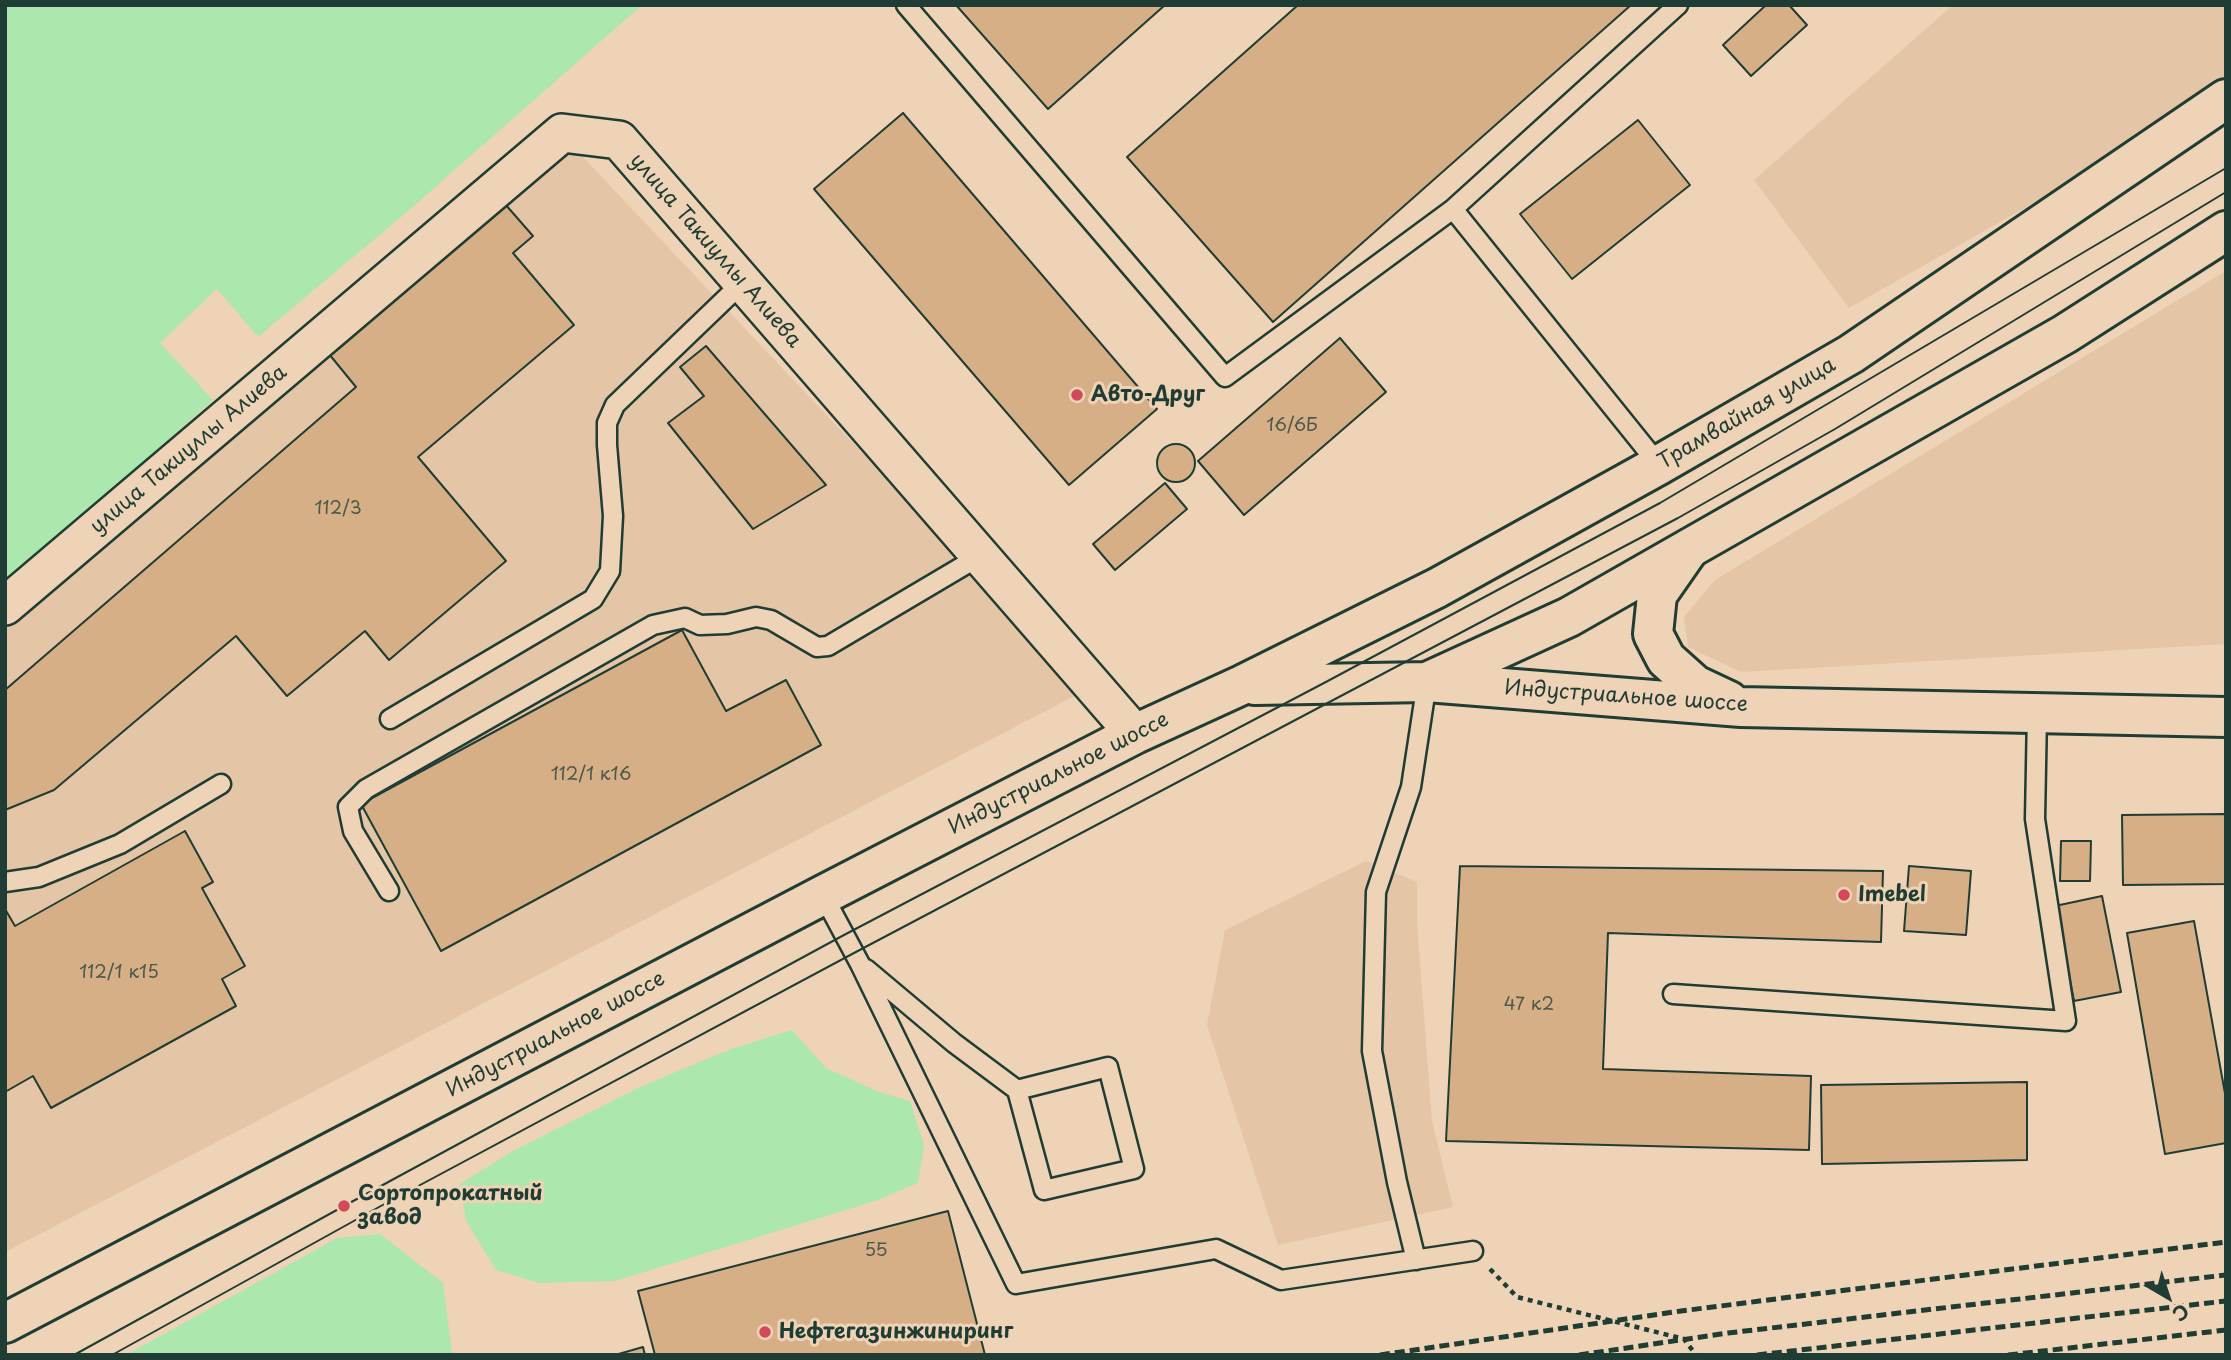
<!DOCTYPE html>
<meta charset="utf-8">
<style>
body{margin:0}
#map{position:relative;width:2231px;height:1360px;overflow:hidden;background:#efd3b6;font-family:"Playpen Sans",sans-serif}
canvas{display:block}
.frame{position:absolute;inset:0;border:7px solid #1f3d34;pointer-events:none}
.north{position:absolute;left:2133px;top:1262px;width:70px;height:70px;-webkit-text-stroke:5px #efd3b6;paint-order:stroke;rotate:141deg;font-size:19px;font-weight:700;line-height:28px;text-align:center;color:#1f3d34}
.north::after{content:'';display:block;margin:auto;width:24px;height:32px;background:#1f3d34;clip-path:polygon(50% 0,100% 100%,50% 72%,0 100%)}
</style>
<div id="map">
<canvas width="2231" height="1360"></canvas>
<div class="frame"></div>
<div class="north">С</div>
</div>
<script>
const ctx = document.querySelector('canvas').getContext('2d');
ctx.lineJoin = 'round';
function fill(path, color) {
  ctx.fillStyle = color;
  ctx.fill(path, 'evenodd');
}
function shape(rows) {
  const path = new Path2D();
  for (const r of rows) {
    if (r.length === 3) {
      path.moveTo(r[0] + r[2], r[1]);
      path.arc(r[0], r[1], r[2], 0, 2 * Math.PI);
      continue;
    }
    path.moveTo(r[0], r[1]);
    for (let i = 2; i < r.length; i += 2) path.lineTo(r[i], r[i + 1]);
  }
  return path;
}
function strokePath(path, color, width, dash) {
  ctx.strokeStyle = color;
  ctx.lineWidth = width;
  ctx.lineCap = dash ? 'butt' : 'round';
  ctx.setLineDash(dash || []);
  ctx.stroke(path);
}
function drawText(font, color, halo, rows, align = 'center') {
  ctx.font = font + ' "Playpen Sans",sans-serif';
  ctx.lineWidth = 6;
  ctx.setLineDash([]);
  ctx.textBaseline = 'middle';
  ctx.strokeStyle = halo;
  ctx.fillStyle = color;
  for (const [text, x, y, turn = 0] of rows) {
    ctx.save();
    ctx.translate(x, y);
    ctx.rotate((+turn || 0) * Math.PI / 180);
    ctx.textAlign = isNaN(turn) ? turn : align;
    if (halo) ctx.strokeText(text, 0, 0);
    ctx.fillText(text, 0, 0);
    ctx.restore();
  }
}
fill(shape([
 [1953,5,2226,5,2226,78,2102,164,1849,308,1754,180],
 [565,138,1086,690,5,1252,5,615],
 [2226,271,2226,644,1741,672,1688,647,1684,617,1715,580],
 [1366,861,1417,882,1417,923,1432,1121,1453,1207,1278,1245,1207,1025,1225,930]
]), '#e4c5a6');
fill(shape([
 [5,5,642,5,407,212,258,337,217,289,160,343,213,400,5,585],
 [792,1030,826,1068,879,1092,910,1101,924,1145,918,1183,875,1201,615,1281,539,1283,496,1270,466,1221,460,1184,511,1152,640,1087,728,1050],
 [380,1234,443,1283,452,1352,449,1355,126,1355,337,1238]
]), '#ace7ad');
const building = shape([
 [956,5,1165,5,1048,109,956,5],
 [1298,5,1631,5,1273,322,1127,157,1298,5],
 [1766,5,1789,5,1807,25,1751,76,1723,45,1766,5],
 [903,113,1157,409,1069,485,814,189,903,113],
 [1638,120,1690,185,1572,279,1520,214,1638,120],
 [505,204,533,236,513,253,574,325,418,457,506,561,389,660,365,631,287,696,236,636,54,790,5,810,5,690,356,387,329,354,505,204],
 [1340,338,1386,392,1244,515,1198,461,1340,338],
 [706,346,826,485,753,529,668,423,704,396,680,367,706,346],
 [1176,463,19],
 [1165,483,1187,509,1115,570,1093,544,1165,483],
 [682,630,726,711,786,680,821,745,441,951,361,804,682,630],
 [2226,814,2226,884,2123,885,2122,815,2226,814],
 [185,831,213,882,202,888,245,966,222,979,236,1006,51,1108,33,1076,5,1092,5,909,15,926,185,831],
 [2061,841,2091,841,2090,881,2060,881,2061,841],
 [1460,866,1883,871,1881,942,1608,933,1603,1069,1811,1076,1809,1150,1446,1141,1460,866],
 [1909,866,1971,871,1966,935,1904,931,1909,866],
 [2102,896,2121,992,2074,1001,2055,906,2102,896],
 [2194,921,2226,1099,2226,1143,2165,1154,2127,933,2194,921],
 [2027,1082,2027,1160,1822,1164,1821,1085,2027,1082],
 [948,1211,985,1355,655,1355,638,1291,948,1211],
 [643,1347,645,1355,615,1355,643,1347]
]);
fill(building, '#d6af87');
strokePath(building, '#1f3d34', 2);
const lane = shape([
 [906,5,1225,377,1453,209,1678,5],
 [1453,209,1659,465],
 [390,719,593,599,610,571,613,516,607,445,607,423,615,405,743,282],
 [5,882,39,877,120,844,221,784],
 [389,891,353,831,348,807,366,789,653,625,685,618,700,625,727,624,756,617,771,620,817,647,828,646,980,556],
 [823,895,860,964,1016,1284,1216,1249,1281,1280,1473,1251],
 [866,969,954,1043,1017,1090,1044,1190,1134,1169,1108,1067,1017,1090],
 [1673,994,2066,1021,2035,819,2037,713],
 [1416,1260,1397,1182,1372,1051,1376,892,1411,787,1427,682]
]);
const street = shape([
 [5,606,562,133,619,140,1135,734]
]);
const secondary = shape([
 [1689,549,1657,595,1653,634,1666,659,1695,685,1729,701],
 [1427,682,1741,707,2226,717]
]);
const primary = shape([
 [1255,685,1427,682,1569,617,2065,334,2226,231],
 [5,1323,823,895,1135,734,1242,685,1437,588,1659,465,1851,354,2226,99]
]);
strokePath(lane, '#1f3d34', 23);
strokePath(street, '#1f3d34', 42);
strokePath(secondary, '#1f3d34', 44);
strokePath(primary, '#1f3d34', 44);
strokePath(shape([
 [1490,1269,1517,1297,1684,1339,1696,1355]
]), '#1f3d34', 4.5, [5, 5]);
strokePath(lane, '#efd3b6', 18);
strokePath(street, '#efd3b6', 37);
strokePath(secondary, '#efd3b6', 38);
strokePath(primary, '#efd3b6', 38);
strokePath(shape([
 [74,1355,344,1206,844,935,1324,683,1660,503,2226,168],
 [112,1355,379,1207,854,953,1678,518,1835,429,2226,192]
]), '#1f3d34', 2);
strokePath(shape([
 [1380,1355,1681,1311,2226,1242],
 [1579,1355,1728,1333,2226,1275],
 [1757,1355,2226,1301],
 [2008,1355,2226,1330]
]), '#1f3d34', 5, [10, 5]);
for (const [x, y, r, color] of [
 [1077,395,7,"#d1495b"],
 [1844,895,7,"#d1495b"],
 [344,1206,7,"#d1495b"],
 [765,1332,7,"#d1495b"]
]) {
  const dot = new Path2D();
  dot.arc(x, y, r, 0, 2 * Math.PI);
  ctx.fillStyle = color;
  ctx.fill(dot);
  strokePath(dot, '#efd3b6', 2.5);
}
drawText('18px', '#4d5a49', null, [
 ["16/6Б",1292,426],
 ["112/3",338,509],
 ["112/1 к16",591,775],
 ["112/1 к15",119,973],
 ["47 к2",1529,1005],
 ["55",876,1251]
]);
drawText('21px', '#1f3d34', '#efd3b6', [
 ["улица Такиуллы Алиева",715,251,49],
 ["Трамвайная улица",1747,414,-30],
 ["улица Такиуллы Алиева",189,450,-40],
 ["Индустриальное шоссе",1626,697,4],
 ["Индустриальное шоссе",1059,774,-27],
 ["Индустриальное шоссе",556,1035,-28]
]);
drawText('bold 21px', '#1f3d34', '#efd3b6', [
 ["Авто-Друг",1091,395],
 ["Imebel",1858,895],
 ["Сортопрокатный",358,1194],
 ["завод",358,1218],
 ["Нефтегазинжиниринг",779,1332]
], 'left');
</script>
